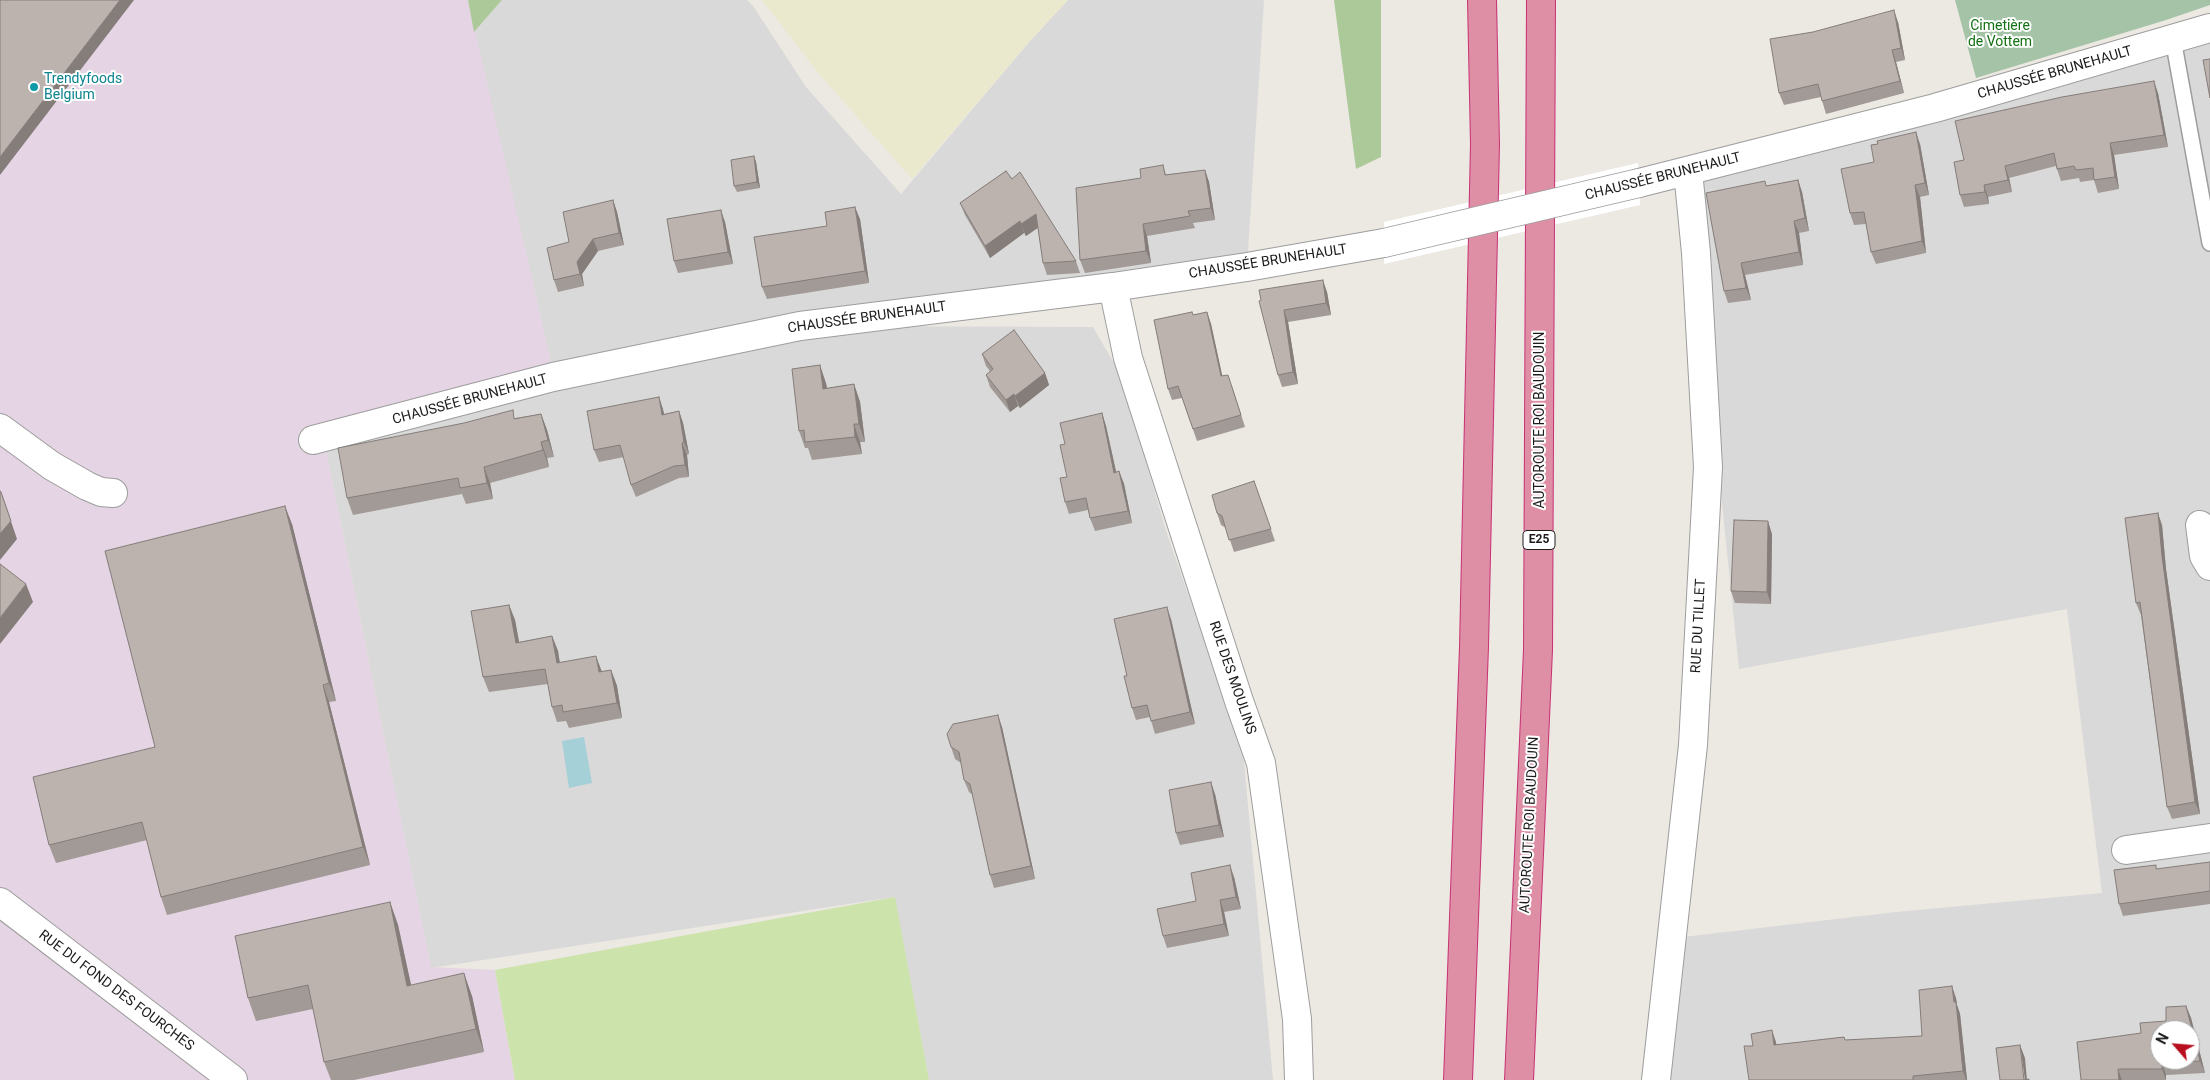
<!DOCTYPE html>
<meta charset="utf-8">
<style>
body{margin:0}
#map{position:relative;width:2210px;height:1080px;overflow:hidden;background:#ece8e2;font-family:Roboto,sans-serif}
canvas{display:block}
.north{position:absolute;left:2150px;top:1020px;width:50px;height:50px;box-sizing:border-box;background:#fff;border:1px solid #a4a4a4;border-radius:50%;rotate:297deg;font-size:14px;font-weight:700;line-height:20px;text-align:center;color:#1c1c1c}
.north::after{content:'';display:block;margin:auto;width:18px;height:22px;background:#b80f1f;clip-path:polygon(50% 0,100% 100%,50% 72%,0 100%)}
</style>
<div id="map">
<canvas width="2210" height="1080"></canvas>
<div class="north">N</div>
</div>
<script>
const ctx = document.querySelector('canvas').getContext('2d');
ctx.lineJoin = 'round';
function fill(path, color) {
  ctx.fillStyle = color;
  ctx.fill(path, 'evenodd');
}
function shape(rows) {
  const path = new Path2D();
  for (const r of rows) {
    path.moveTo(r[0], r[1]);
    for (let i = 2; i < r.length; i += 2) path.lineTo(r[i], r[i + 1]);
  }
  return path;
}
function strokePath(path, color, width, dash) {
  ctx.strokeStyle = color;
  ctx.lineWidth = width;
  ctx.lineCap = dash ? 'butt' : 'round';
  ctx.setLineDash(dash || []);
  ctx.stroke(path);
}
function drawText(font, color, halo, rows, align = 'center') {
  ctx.font = font + ' Roboto,sans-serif';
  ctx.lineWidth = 4;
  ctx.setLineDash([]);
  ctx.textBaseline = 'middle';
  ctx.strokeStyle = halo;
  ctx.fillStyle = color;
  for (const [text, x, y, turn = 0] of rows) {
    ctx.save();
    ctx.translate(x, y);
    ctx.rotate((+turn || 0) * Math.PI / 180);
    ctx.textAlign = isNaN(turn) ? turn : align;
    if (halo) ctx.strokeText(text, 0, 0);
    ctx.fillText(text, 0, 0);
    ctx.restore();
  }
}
fill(shape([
 [502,0,747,0,753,6,806,87,901,194,1030,41,1068,0,1264,0,1247,267,806,326,1093,327,1122,377,1166,531,1243,751,1273,1080,929,1080,894,897,431,968,326,451,552,366,474,32],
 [2210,35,2210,1080,1665,1080,1675,938,1896,912,2102,893,2067,609,1739,669,1688,171],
 [2160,1030,2190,1030,2190,1060,2160,1060]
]), '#dad9d9');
fill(shape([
 [0,0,468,0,552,366,326,451,431,967,495,970,515,1080,0,1080]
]), '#e5d4e3');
fill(shape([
 [762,0,1068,0,1030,41,912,179,820,75]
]), '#eae9ce');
fill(shape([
 [895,897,929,1080,515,1080,495,970]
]), '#cce3ab');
fill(shape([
 [468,0,502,0,474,32],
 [1334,0,1381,0,1381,157,1356,169]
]), '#acc99a');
fill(shape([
 [1955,0,2210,0,2210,5,2166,20,1976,78]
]), '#a5c3a7');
fill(shape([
 [584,737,592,783,569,788,562,741]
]), '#a5d0d7');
fill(shape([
 [1638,163,1640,205,1384,264,1384,222]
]), '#fff');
const service = shape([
 [2173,39,2210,243]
]);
const minor = shape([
 [1639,183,1935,108,2210,28],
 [1113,287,1128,358,1239,701,1261,763,1297,1019,1299,1080],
 [0,428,52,466,87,486,101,492,113,493],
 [313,440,553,377,800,326,1113,287,1247,267,1384,243],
 [2200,525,2204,556,2210,566],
 [2126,850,2210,838],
 [0,902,233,1080],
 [1656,1080,1693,745,1708,467,1696,253,1688,171]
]);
const motorway = shape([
 [1458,1080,1474,647,1485,144,1482,0],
 [1519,1080,1538,650,1541,0]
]);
strokePath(service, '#9d9d9d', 18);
strokePath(minor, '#9d9d9d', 30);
strokePath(motorway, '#c83173', 30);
strokePath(service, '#fff', 15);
strokePath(minor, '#fff', 28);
strokePath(motorway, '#de8fa5', 28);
const minorBridge = shape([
 [1384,243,1639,183]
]);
strokePath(minorBridge, '#9d9d9d', 30, []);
strokePath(minorBridge, '#fff', 28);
fill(shape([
 [1898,22,1905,60,1896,62,1904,93,1826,114,1821,97,1784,105,1779,93],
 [2158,93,2168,147,2114,155,2119,189,2098,193,2094,180,2080,182,2079,178,2061,181,2056,166,2009,178,2012,192,1988,197,1989,204,1964,207,1960,195,1964,160],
 [1920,144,1929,195,1920,197,1926,253,1876,264,1871,252,1866,224,1854,225,1850,213,1874,162],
 [754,156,756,162,760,188,737,192,734,186],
 [1163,165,1166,175,1205,170,1209,182,1215,220,1193,223,1195,228,1147,236,1151,263,1085,273,1080,260,1141,178],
 [1006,171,1076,261,1080,273,1047,275,1043,263,1038,228,1026,236,1024,233,990,258,965,215,960,203],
 [1798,180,1802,192,1809,231,1799,233,1803,265,1745,275,1751,300,1728,303,1724,291,1767,186],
 [613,200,617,212,624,245,598,251,582,274,584,286,558,292,554,280,569,242],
 [860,219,869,283,767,299,762,287,827,226],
 [725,222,733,264,678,273,674,261],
 [1327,292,1331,315,1288,322,1298,384,1282,387,1278,375,1261,300],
 [1207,312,1211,324,1222,376,1232,386,1245,427,1197,441,1182,398,1172,400,1168,389,1193,315],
 [982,354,1045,373,1049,385,1020,408,1018,406,1010,412,990,387,986,375,990,371,986,366],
 [826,383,827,388,854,384,860,402,865,442,860,442,862,454,812,460,808,448,805,448,799,431],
 [659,397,664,414,679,411,683,423,689,454,687,455,689,477,679,478,636,497,631,485,624,457,599,462,594,450],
 [1102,413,1106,426,1116,472,1119,471,1124,484,1132,523,1095,531,1090,518,1088,510,1069,514,1065,502,1067,477,1065,444],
 [541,414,547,430,554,457,547,458,549,467,490,483,493,499,466,504,462,494,353,515,347,498,515,418],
 [1254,481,1275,541,1234,552,1226,528,1221,525,1217,513],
 [292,524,336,701,329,702,370,865,167,915,161,897,147,840,56,863,49,845,155,747],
 [2162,525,2166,569,2200,814,2172,819,2167,807,2141,615,2136,603],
 [1772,534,1771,604,1735,603,1731,591],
 [509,605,515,620,519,642,552,636,558,651,560,663,602,672,611,670,617,686,622,718,569,728,566,721,557,722,552,707,548,684,489,692,483,677],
 [1171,619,1195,724,1155,734,1150,717,1136,720,1132,708,1127,676],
 [1002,727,1035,879,994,888,990,875,973,795,969,792,964,780,961,763,955,759,951,747],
 [1215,794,1224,837,1180,845,1176,833],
 [2210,862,2210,904,2123,916,2119,904],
 [1234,877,1241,909,1224,912,1229,936,1167,948,1163,936,1196,901],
 [390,902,398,925,411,985,472,996,484,1052,354,1080,331,1080,324,1062,313,1009,256,1021,248,998],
 [1956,998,1957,1005,1960,1014,1967,1080,1749,1080,1753,1046,1776,1042,1776,1045,1844,1037,1845,1040,1922,1036],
 [2186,1006,2191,1018,2205,1073,2166,1075,2166,1080,2081,1080,2141,1033,2166,1021]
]), '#a29a96');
fill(shape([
 [120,0,134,0,0,175,0,157],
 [1894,10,1898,22,1905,60,1901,48],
 [1892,50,1896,62,1904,93,1900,81],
 [2154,81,2158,93,2168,147,2164,135],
 [1916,132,1920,144,1929,195,1925,183],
 [2110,143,2114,155,2119,189,2115,177],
 [754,156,756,162,760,188,757,182],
 [2005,166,2009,178,2012,192,2008,180],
 [1205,170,1209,182,1215,220,1211,208],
 [1798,180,1802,192,1809,231,1805,218],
 [1915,185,1920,197,1926,253,1922,241],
 [1984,185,1988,197,1989,204,1985,192],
 [613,200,617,212,624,245,619,233],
 [855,207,860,219,869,283,865,271],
 [721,210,725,222,733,264,728,252],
 [1036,214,1040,226,1026,236,1021,224],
 [1020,221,1024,233,990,258,985,246],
 [1794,221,1799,233,1803,265,1799,252],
 [1143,224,1147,236,1151,263,1146,251],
 [593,239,598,251,582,274,584,286,580,274,577,262],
 [1741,263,1745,275,1751,300,1746,288],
 [1323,280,1327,292,1331,315,1326,303],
 [1284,310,1288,322,1298,384,1293,372],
 [1207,312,1211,324,1225,388,1221,376],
 [820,365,826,383,830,406,823,389],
 [1045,373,1049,385,1020,408,1015,396],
 [854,384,860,402,865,442,859,424],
 [1014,394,1018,406,1010,412,1006,400],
 [659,397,663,409,667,427,662,415],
 [679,411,683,423,689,454,684,442],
 [1102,413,1106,426,1119,485,1114,473],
 [541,414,547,430,554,457,548,440],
 [854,424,860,442,862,454,855,437],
 [541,442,547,458,549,467,543,450],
 [682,443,687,455,689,477,685,465],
 [484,467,490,483,493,499,487,483],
 [1119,471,1124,484,1132,523,1128,511],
 [1,492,17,539,0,560,0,534],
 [285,506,292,524,336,701,329,683],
 [2158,513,2162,525,2166,569,2200,814,2195,802,2162,556],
 [1768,521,1772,534,1771,604,1767,592],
 [26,584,33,602,0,644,0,618],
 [509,605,515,620,522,658,516,643],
 [1167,607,1171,619,1195,724,1190,712],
 [552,636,558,651,562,679,557,663],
 [596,656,602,672,599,672],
 [611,670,617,686,622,718,617,703],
 [323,685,329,702,370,865,363,847],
 [998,715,1002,727,1035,879,1031,866],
 [1211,782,1215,794,1224,837,1219,825],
 [1230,865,1234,877,1241,909,1236,897],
 [1220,900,1224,912,1229,936,1224,924],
 [390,902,398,925,416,1008,407,986],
 [464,973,472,996,484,1052,476,1029],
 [1952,986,1956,998,1957,1005,1960,1014,1967,1080,1966,1080,1963,1071],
 [2186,1006,2191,1018,2205,1073,2200,1061],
 [1772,1030,1776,1042,1778,1057,1774,1045],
 [2020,1045,2025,1058,2027,1080,2025,1080],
 [2162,1063,2166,1075,2166,1080,2162,1069],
 [2118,1069,2122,1080,2119,1080]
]), '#847d7a');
const building = shape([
 [0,0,120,0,0,157,0,0],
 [1894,10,1901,48,1892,50,1900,81,1822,101,1818,84,1779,93,1770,39,1813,32,1894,10],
 [2210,59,2210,98,2203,60,2210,59],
 [2154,81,2164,135,2110,143,2115,177,2094,180,2093,168,2076,170,2074,166,2057,169,2054,153,2005,166,2008,180,1984,185,1985,192,1960,195,1954,162,1964,160,1955,121,2062,97,2154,81],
 [1916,132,1925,183,1915,185,1922,241,1871,252,1864,212,1850,213,1841,169,1874,162,1871,145,1878,144,1877,141,1916,132],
 [754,156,757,182,734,186,731,160,754,156],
 [1163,165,1165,175,1205,170,1211,208,1188,211,1190,216,1143,224,1146,251,1080,260,1076,188,1141,178,1140,169,1163,165],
 [1006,171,1012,179,1020,172,1076,261,1043,263,1036,214,1021,224,1020,221,985,246,960,203,1006,171],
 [1798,180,1805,218,1794,221,1799,252,1741,263,1746,288,1724,291,1706,193,1765,181,1766,186,1798,180],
 [613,200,619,233,593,239,577,262,580,274,554,280,547,248,569,242,563,212,613,200],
 [855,207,865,271,762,287,754,237,827,226,825,212,855,207],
 [721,210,728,252,674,261,667,219,721,210],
 [1323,280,1326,303,1284,310,1293,372,1278,375,1259,301,1261,300,1259,290,1323,280],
 [1192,312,1193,315,1207,312,1221,376,1228,375,1241,415,1193,429,1178,386,1168,389,1154,320,1192,312],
 [1014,330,1045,373,1015,396,1014,394,1006,400,986,375,993,369,982,354,1014,330],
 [820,365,823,389,854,384,859,424,854,424,855,437,805,442,804,430,799,431,792,369,820,365],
 [659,397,662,415,679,411,684,442,682,443,685,465,674,466,631,485,620,445,594,450,587,411,659,397],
 [513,410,514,419,541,414,548,440,541,442,543,450,484,467,487,483,460,488,458,478,347,498,338,448,464,423,513,410],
 [1102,413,1114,473,1119,471,1128,511,1090,518,1086,498,1065,502,1060,478,1067,477,1060,445,1065,444,1060,423,1102,413],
 [1254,481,1271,529,1229,540,1222,516,1217,513,1212,495,1254,481],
 [0,491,1,492,11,521,0,534,0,491],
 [285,506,329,683,323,685,363,847,161,897,142,822,49,845,33,777,155,747,105,551,285,506],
 [2158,513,2162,556,2195,802,2167,807,2140,602,2136,603,2125,518,2158,513],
 [1734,520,1768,521,1767,592,1731,591,1734,520],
 [0,564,26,584,0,618,0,564],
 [509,605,516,643,552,636,557,663,596,656,599,672,611,670,617,703,563,712,562,705,552,707,545,669,483,677,471,611,509,605],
 [1167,607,1190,712,1151,721,1147,705,1132,708,1124,676,1127,676,1114,619,1167,607],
 [998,715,1031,866,990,875,970,784,964,780,959,752,951,747,947,734,953,724,998,715],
 [1211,782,1219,825,1176,833,1169,790,1211,782],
 [2210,862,2210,891,2119,904,2114,870,2156,865,2156,869,2210,862],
 [1230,865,1236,897,1220,900,1224,924,1163,936,1157,909,1196,901,1191,873,1230,865],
 [390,902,407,986,464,973,476,1029,324,1062,308,985,248,998,235,936,390,902],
 [1952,986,1954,1002,1956,1002,1963,1071,1913,1076,1913,1080,1749,1080,1744,1046,1753,1046,1751,1034,1772,1030,1774,1045,1844,1037,1845,1040,1922,1036,1919,990,1952,986],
 [2186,1006,2200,1061,2162,1063,2162,1069,2118,1069,2119,1080,2081,1080,2077,1042,2141,1033,2140,1023,2166,1021,2166,1007,2186,1006],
 [2160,1030,2190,1030,2190,1060,2160,1060,2160,1030],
 [2020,1045,2024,1080,2029,1079,2029,1080,2000,1080,1996,1048,2020,1045]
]);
fill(building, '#bcb3af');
strokePath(building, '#847d7a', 1);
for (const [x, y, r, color] of [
 [34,87,5,"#0f9aa8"]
]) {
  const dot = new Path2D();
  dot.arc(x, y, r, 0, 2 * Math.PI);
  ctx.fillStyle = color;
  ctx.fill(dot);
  strokePath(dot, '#fff', 2);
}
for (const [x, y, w] of [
 [1539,540,32]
]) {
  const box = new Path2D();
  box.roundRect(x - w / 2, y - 9.5, w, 19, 4);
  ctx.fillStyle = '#fff';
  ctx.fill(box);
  strokePath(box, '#1c1c1c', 1);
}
drawText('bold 12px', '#1c1c1c', null, [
 ["E25",1539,540]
]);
drawText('14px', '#147013', '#fff', [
 ["Cimetière",2000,26],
 ["de Vottem",2000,42]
]);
drawText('14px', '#1c1c1c', '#fff', [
 ["CHAUSSÉE BRUNEHAULT",2055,73,-16],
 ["CHAUSSÉE BRUNEHAULT",1663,177,-14],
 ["CHAUSSÉE BRUNEHAULT",1268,262,-9],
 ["CHAUSSÉE BRUNEHAULT",867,318,-8],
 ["CHAUSSÉE BRUNEHAULT",470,400,-15],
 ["AUTOROUTE ROI BAUDOUIN",1540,420,-90],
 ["RUE DU TILLET",1699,626,-87],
 ["RUE DES MOULINS",1232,678,71],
 ["AUTOROUTE ROI BAUDOUIN",1530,825,-87],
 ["RUE DU FOND DES FOURCHES",116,991,37]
]);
drawText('14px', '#0d838f', '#fff', [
 ["Trendyfoods",44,79],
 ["Belgium",44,95]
], 'left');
</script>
